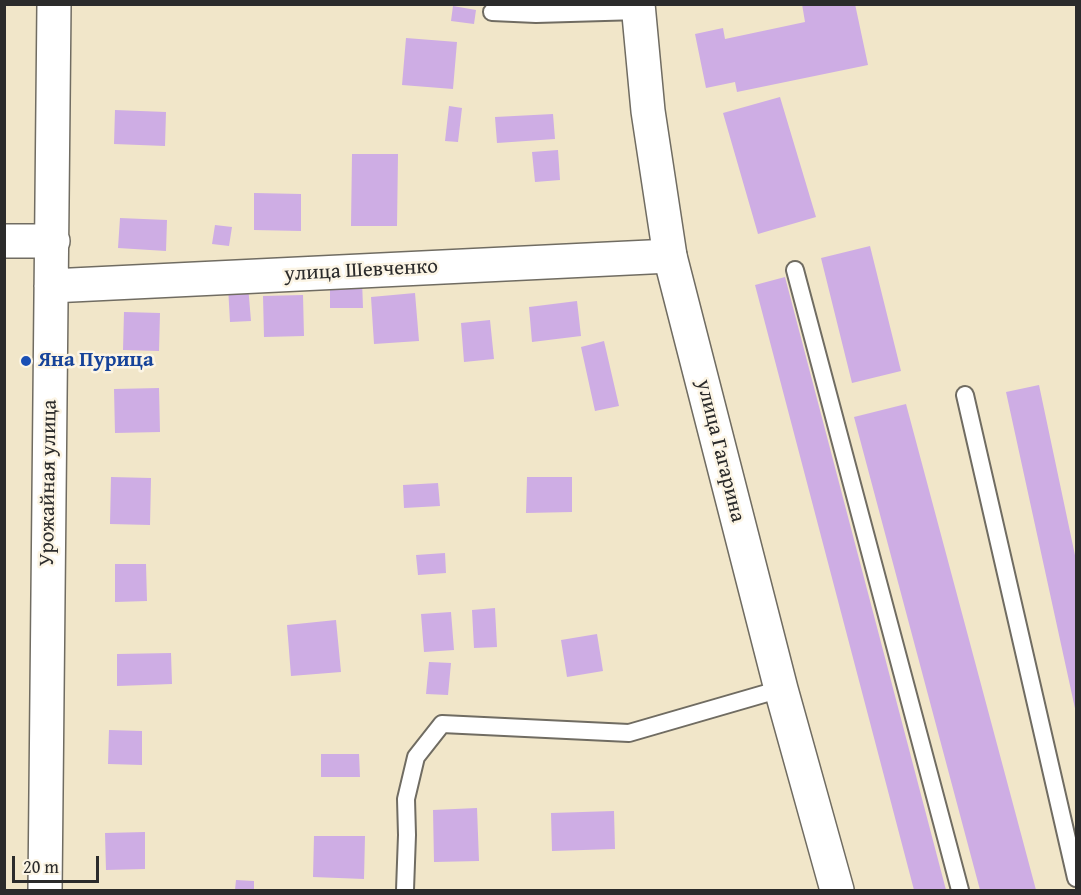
<!DOCTYPE html>
<meta charset="utf-8">
<style>
body{margin:0}
#map{position:relative;width:1081px;height:895px;overflow:hidden;background:#f1e6c9;font-family:"Gentium Book Plus",serif}
canvas{display:block}
.frame{position:absolute;inset:0;border:6px solid #2b2b2b;pointer-events:none}
.scale{position:absolute;left:12px;top:856px;width:87px;height:27px;box-sizing:border-box;border:3px solid #2b2b2b;border-top:0;padding-left:8px;font-size:18px;line-height:21px;white-space:nowrap;color:#2b2b2b;-webkit-text-stroke:4px #fcf5e5;paint-order:stroke}
</style>
<div id="map">
<canvas width="1081" height="895"></canvas>
<div class="frame"></div>
<div class="scale">20 m</div>
</div>
<script>
const ctx = document.querySelector('canvas').getContext('2d');
ctx.lineJoin = 'round';
function fill(path, color) {
  ctx.fillStyle = color;
  ctx.fill(path, 'evenodd');
}
function shape(rows) {
  const path = new Path2D();
  for (const r of rows) {
    path.moveTo(r[0], r[1]);
    for (let i = 2; i < r.length; i += 2) path.lineTo(r[i], r[i + 1]);
  }
  return path;
}
function strokePath(path, color, width, dash) {
  ctx.strokeStyle = color;
  ctx.lineWidth = width;
  ctx.lineCap = dash ? 'butt' : 'round';
  ctx.setLineDash(dash || []);
  ctx.stroke(path);
}
function drawText(font, color, halo, rows, align = 'center') {
  ctx.font = font + ' "Gentium Book Plus",serif';
  ctx.lineWidth = 5;
  ctx.setLineDash([]);
  ctx.textBaseline = 'middle';
  ctx.strokeStyle = halo;
  ctx.fillStyle = color;
  for (const [text, x, y, turn = 0] of rows) {
    ctx.save();
    ctx.translate(x, y);
    ctx.rotate((+turn || 0) * Math.PI / 180);
    ctx.textAlign = isNaN(turn) ? turn : align;
    if (halo) ctx.strokeText(text, 0, 0);
    ctx.fillText(text, 0, 0);
    ctx.restore();
  }
}
fill(shape([
 [802,4,855,4,868,65,737,92,735,82,706,88,695,34,723,28,725,39,805,22],
 [453,6,476,10,474,24,451,21],
 [406,38,457,42,453,89,402,85],
 [780,97,816,217,758,234,723,113],
 [449,106,462,108,458,142,445,141],
 [115,110,166,112,165,146,114,144],
 [553,114,555,139,497,143,495,117],
 [558,150,560,180,535,182,532,152],
 [352,154,398,154,397,226,351,226],
 [254,193,301,194,301,231,254,230],
 [120,218,167,220,166,251,118,248],
 [215,225,232,227,229,246,212,244],
 [870,246,901,371,852,383,821,258],
 [785,277,946,890,914,890,755,285],
 [362,280,363,308,330,308,330,281],
 [248,285,251,321,230,322,228,286],
 [415,293,419,341,374,344,371,297],
 [303,295,304,336,264,337,263,296],
 [577,301,581,336,532,342,529,307],
 [124,312,160,313,159,351,123,350],
 [490,320,494,359,464,362,461,323],
 [604,341,619,406,595,411,581,347],
 [1039,385,1076,560,1076,713,1006,392],
 [159,388,160,432,115,433,114,389],
 [906,404,1036,890,980,890,854,417],
 [111,477,151,478,150,525,110,524],
 [527,477,572,477,572,512,526,513],
 [438,483,440,506,404,508,403,485],
 [445,553,446,573,418,575,416,555],
 [115,564,146,564,147,601,115,602],
 [495,608,497,647,474,648,472,610],
 [451,612,454,650,424,652,421,614],
 [336,620,341,672,291,676,287,625],
 [597,634,603,671,567,677,561,640],
 [171,653,172,684,117,686,117,654],
 [429,662,451,663,448,695,426,694],
 [109,730,142,731,142,765,108,764],
 [321,754,359,754,360,777,321,777],
 [477,808,479,861,434,862,433,810],
 [614,811,615,849,552,851,551,813],
 [145,832,145,869,106,870,105,833],
 [314,836,365,836,364,879,313,877],
 [236,880,254,881,254,890,235,890]
]), '#ceade4');
const lane = shape([
 [492,12,536,14,639,11],
 [795,270,960,890],
 [965,395,1076,878],
 [405,890,407,835,406,799,416,757,442,724,629,733,781,689]
]);
const street = shape([
 [4,241,53,241],
 [51,286,670,256],
 [45,890,54,4]
]);
const secondary = shape([
 [638,4,648,111,670,256,781,689,837,890]
]);
strokePath(lane, '#706c62', 20);
strokePath(street, '#706c62', 36);
strokePath(secondary, '#706c62', 36);
strokePath(lane, '#fff', 16);
strokePath(street, '#fff', 33);
strokePath(secondary, '#fff', 33);
for (const [x, y, r, color] of [
 [26,361,6,"#1a4fb4"]
]) {
  const dot = new Path2D();
  dot.arc(x, y, r, 0, 2 * Math.PI);
  ctx.fillStyle = color;
  ctx.fill(dot);
  strokePath(dot, '#fcf5e5', 2);
}
drawText('21px', '#2b2b2b', '#fcf5e5', [
 ["улица Шевченко",361,271,-3],
 ["улица Гагарина",720,451,76],
 ["Урожайная улица",49,483,-89]
]);
drawText('bold 21px', '#164399', '#fcf5e5', [
 ["Яна Пурица",38,361]
], 'left');
</script>
